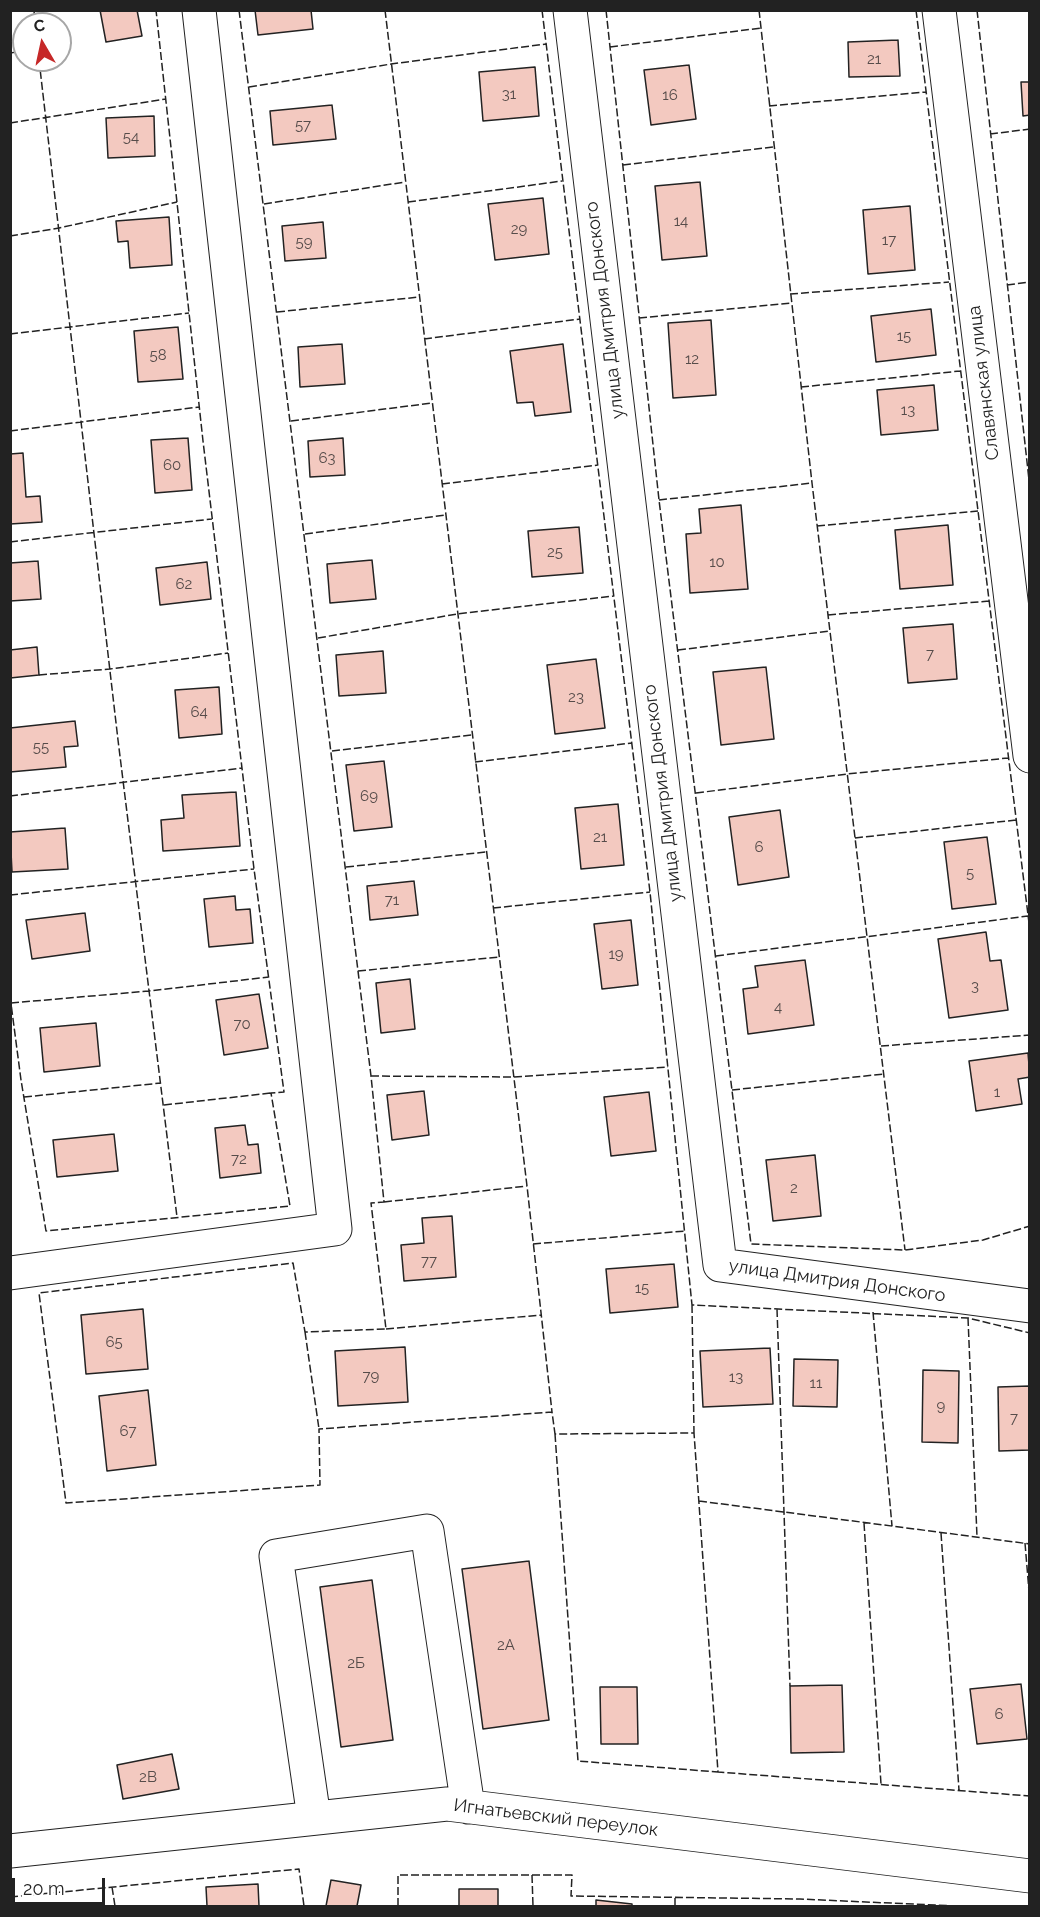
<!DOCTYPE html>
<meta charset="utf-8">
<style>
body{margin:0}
#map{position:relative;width:1040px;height:1917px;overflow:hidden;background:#fff;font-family:Raleway,sans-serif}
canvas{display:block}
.frame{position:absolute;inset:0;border:12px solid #222;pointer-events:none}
.north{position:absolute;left:12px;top:12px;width:60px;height:60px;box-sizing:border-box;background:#fff;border:2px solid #a7a7a7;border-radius:50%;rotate:351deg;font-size:16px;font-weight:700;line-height:24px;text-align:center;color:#222}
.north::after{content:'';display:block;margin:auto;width:21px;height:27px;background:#c62828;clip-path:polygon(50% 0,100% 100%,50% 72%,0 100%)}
.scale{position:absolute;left:12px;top:1878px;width:93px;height:27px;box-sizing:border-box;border:3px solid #222;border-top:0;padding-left:8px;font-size:18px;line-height:21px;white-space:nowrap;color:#222;-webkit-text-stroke:4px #fff;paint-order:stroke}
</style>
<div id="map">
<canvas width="1040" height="1917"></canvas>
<div class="frame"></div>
<div class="north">С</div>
<div class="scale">20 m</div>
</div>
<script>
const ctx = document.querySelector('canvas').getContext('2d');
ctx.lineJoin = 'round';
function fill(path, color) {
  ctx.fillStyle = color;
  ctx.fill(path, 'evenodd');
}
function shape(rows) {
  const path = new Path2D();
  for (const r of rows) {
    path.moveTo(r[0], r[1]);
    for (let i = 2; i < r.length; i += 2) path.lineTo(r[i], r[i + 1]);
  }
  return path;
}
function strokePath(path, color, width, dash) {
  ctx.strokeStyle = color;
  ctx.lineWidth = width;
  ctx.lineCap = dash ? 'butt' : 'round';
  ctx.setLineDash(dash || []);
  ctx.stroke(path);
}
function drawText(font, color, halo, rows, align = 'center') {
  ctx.font = font + ' Raleway,sans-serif';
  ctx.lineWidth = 4.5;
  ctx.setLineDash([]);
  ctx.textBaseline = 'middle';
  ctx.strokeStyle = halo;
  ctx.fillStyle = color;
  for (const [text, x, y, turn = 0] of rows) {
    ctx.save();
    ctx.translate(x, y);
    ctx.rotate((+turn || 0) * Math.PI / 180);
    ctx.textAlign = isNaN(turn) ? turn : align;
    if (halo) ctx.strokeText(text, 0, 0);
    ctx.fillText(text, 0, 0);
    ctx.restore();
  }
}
const building = shape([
 [100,10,137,10,142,36,106,42,100,10],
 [255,10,311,10,313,29,258,35,255,10],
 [898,40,900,76,849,77,848,42,898,40],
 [689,65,696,119,651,125,644,70,689,65],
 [535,67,539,116,483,121,479,72,535,67],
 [1021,82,1030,82,1030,115,1023,116,1021,82],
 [332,105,336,139,273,145,270,111,332,105],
 [154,116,155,156,108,158,106,118,154,116],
 [700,182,707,256,662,260,655,186,700,182],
 [543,198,549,254,495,260,488,204,543,198],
 [910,206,915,270,868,274,863,210,910,206],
 [169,217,172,265,130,268,128,241,118,242,116,221,169,217],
 [323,222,326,258,285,261,282,226,323,222],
 [931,309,936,355,876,362,871,316,931,309],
 [711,320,716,395,673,398,668,323,711,320],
 [178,327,183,379,138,382,134,331,178,327],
 [342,344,345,384,300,387,298,347,342,344],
 [563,344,571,412,535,416,533,402,517,403,510,351,563,344],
 [934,385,938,430,881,435,877,390,934,385],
 [188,438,192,490,155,493,151,440,188,438],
 [343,438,345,475,310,477,308,441,343,438],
 [23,453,26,497,40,496,42,522,10,524,10,454,23,453],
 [741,505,748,589,690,593,686,534,701,533,699,509,741,505],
 [948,525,953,585,900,589,895,530,948,525],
 [579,527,583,573,532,577,528,531,579,527],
 [372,560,376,599,330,603,327,564,372,560],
 [38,561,41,599,10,601,10,563,38,561],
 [207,562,211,599,160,605,156,568,207,562],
 [953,624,957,679,908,683,903,628,953,624],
 [37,647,39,675,10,678,10,650,37,647],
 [383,651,386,693,339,696,336,655,383,651],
 [596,659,605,728,555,734,547,665,596,659],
 [766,667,774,739,721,745,713,672,766,667],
 [219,687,222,734,179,738,175,690,219,687],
 [75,721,78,746,64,747,66,767,10,772,10,728,75,721],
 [384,761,392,827,354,831,346,765,384,761],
 [236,792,240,846,163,851,161,820,184,818,182,795,236,792],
 [618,804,624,865,581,869,575,808,618,804],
 [780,810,789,877,738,885,729,817,780,810],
 [65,828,68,869,12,872,10,832,65,828],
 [987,837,996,904,952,909,944,842,987,837],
 [414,881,418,915,370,920,367,886,414,881],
 [235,896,236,910,250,909,253,943,209,947,204,899,235,896],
 [85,913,90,951,32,959,26,920,85,913],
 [631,920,638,985,602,989,594,924,631,920],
 [986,932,990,961,1001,960,1008,1010,949,1018,938,939,986,932],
 [805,960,814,1025,748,1034,743,989,758,987,755,966,805,960],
 [410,979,415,1029,381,1033,376,983,410,979],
 [259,994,268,1048,224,1055,216,1000,259,994],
 [96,1023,100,1066,44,1072,40,1028,96,1023],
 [1028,1053,1030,1077,1018,1079,1022,1104,976,1111,969,1061,1028,1053],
 [424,1091,429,1135,392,1140,387,1095,424,1091],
 [649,1092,656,1151,611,1156,604,1097,649,1092],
 [245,1125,248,1145,258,1144,261,1173,220,1178,215,1128,245,1125],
 [114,1134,118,1171,57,1177,53,1140,114,1134],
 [815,1155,821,1216,773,1221,766,1160,815,1155],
 [452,1216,456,1277,404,1281,401,1245,424,1243,422,1218,452,1216],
 [674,1264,678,1307,610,1313,606,1269,674,1264],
 [143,1309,148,1369,86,1374,81,1315,143,1309],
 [405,1347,408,1402,338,1406,335,1351,405,1347],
 [770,1348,773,1404,703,1407,700,1351,770,1348],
 [794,1359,838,1360,837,1407,793,1406,794,1359],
 [923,1370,959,1371,958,1443,922,1442,923,1370],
 [1030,1386,1030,1450,999,1451,998,1387,1030,1386],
 [148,1390,156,1465,107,1471,99,1396,148,1390],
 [529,1561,549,1720,483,1729,462,1569,529,1561],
 [372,1580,393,1740,341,1747,320,1587,372,1580],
 [1021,1684,1027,1739,977,1744,970,1689,1021,1684],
 [842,1685,844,1752,791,1753,790,1686,842,1685],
 [600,1687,637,1687,638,1744,601,1744,600,1687],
 [172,1754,179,1789,123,1799,117,1765,172,1754],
 [331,1880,361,1885,357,1906,326,1906,331,1880],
 [258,1884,259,1906,207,1906,206,1887,258,1884],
 [459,1889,498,1889,498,1906,459,1906,459,1889],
 [596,1900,632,1904,632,1906,596,1906,596,1900]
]);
fill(building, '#f3c9c0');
strokePath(building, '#222', 1.5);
const minor = shape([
 [570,10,720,1265,1030,1306],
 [939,10,1030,756],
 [10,1273,335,1229,199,10],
 [314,1818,276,1556,427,1531,468,1807],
 [10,1851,447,1804,1030,1876]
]);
strokePath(minor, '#222', 35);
strokePath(minor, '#fff', 33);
strokePath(shape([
 [34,10,35,24],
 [239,10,371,1076,384,1202,371,1203,386,1329,305,1332,293,1263,39,1293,66,1503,320,1485,319,1429,552,1412,555,1434,694,1433,718,1772,1030,1796],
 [385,10,527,1186,552,1412],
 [542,10,650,892,692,1305,968,1318,1030,1333],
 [606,10,659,500,751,1244,905,1250,983,1240,1030,1226],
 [759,10,812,483,905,1250],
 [916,10,1030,931],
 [977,10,1030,489],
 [610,47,761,28],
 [10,53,24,51],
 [39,60,118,740,177,1217],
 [249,87,391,64,546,44],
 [769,106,926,92],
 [10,123,166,99],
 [990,134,1030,129],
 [623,165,773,147],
 [408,202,562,181],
 [264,204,405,182],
 [10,236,59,228,177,202],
 [1007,285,1030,282],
 [790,294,949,282],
 [277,312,419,297],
 [639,318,791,303],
 [10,334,189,313],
 [424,339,580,319],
 [801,387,960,371],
 [291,421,432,403],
 [10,431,199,407],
 [442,484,598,465],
 [659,500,812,483],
 [817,526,978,511],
 [305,534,445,515],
 [10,542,212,519],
 [828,615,989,601],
 [318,638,457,614,614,596],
 [678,650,830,631],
 [39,675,110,669,228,653],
 [332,751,472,735],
 [475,762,632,743],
 [696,793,847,774,1008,758],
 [10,796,242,768],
 [855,838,1016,820],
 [346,867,486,852],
 [10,895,254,869],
 [493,908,650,892],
 [716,956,1028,916],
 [358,971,499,957],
 [10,996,21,1080,46,1231,290,1206,271,1093,284,1092,254,869,203,441,156,10],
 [11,1003,149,991,269,977],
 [881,1046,1030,1035],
 [371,1076,513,1077,668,1067],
 [732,1090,884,1074],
 [24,1097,161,1083],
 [164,1105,271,1093],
 [384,1202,527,1186],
 [533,1244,685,1231],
 [692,1305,694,1433],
 [777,1309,790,1686],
 [873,1312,892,1526],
 [968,1318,977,1537],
 [386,1329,541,1315],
 [305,1332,319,1429],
 [555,1434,578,1761,718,1772],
 [699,1501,1030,1544],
 [864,1523,881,1784],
 [941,1533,959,1790],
 [1025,1543,1030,1603],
 [532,1875,533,1906],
 [112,1887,115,1906],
 [10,1897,299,1869,304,1906],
 [398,1906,398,1875,572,1875,571,1896,800,1899,956,1906],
 [675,1906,675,1897]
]), '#222', 1.5, [8, 3]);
drawText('15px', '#564c4a', null, [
 ["21",874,59],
 ["31",509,94],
 ["16",670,95],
 ["57",303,125],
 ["54",131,137],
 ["14",681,221],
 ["29",519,229],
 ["17",889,240],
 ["59",304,242],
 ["15",904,336],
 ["58",158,355],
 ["12",692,359],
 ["13",908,410],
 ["63",327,458],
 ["60",172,465],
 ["25",555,552],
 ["10",717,562],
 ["62",184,584],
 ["7",930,654],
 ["23",576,697],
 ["64",199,712],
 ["55",41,747],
 ["69",369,796],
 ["21",600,837],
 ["6",759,847],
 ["5",970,873],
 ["71",392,900],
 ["19",616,954],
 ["3",975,986],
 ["4",778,1007],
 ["70",242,1024],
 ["1",997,1092],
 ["72",239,1159],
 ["2",794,1188],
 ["77",429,1261],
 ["15",642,1288],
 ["65",114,1342],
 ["79",371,1376],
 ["13",736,1377],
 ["11",816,1383],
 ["9",941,1406],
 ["7",1014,1418],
 ["67",128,1431],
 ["2А",506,1645],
 ["2Б",356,1663],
 ["6",999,1714],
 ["2В",148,1777]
]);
drawText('18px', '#222', '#fff', [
 ["улица Дмитрия Донского",605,310,-97],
 ["Славянская улица",984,383,-97],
 ["улица Дмитрия Донского",663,793,-97],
 ["улица Дмитрия Донского",837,1281,8],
 ["Игнатьевский переулок",556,1818,7]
]);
</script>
